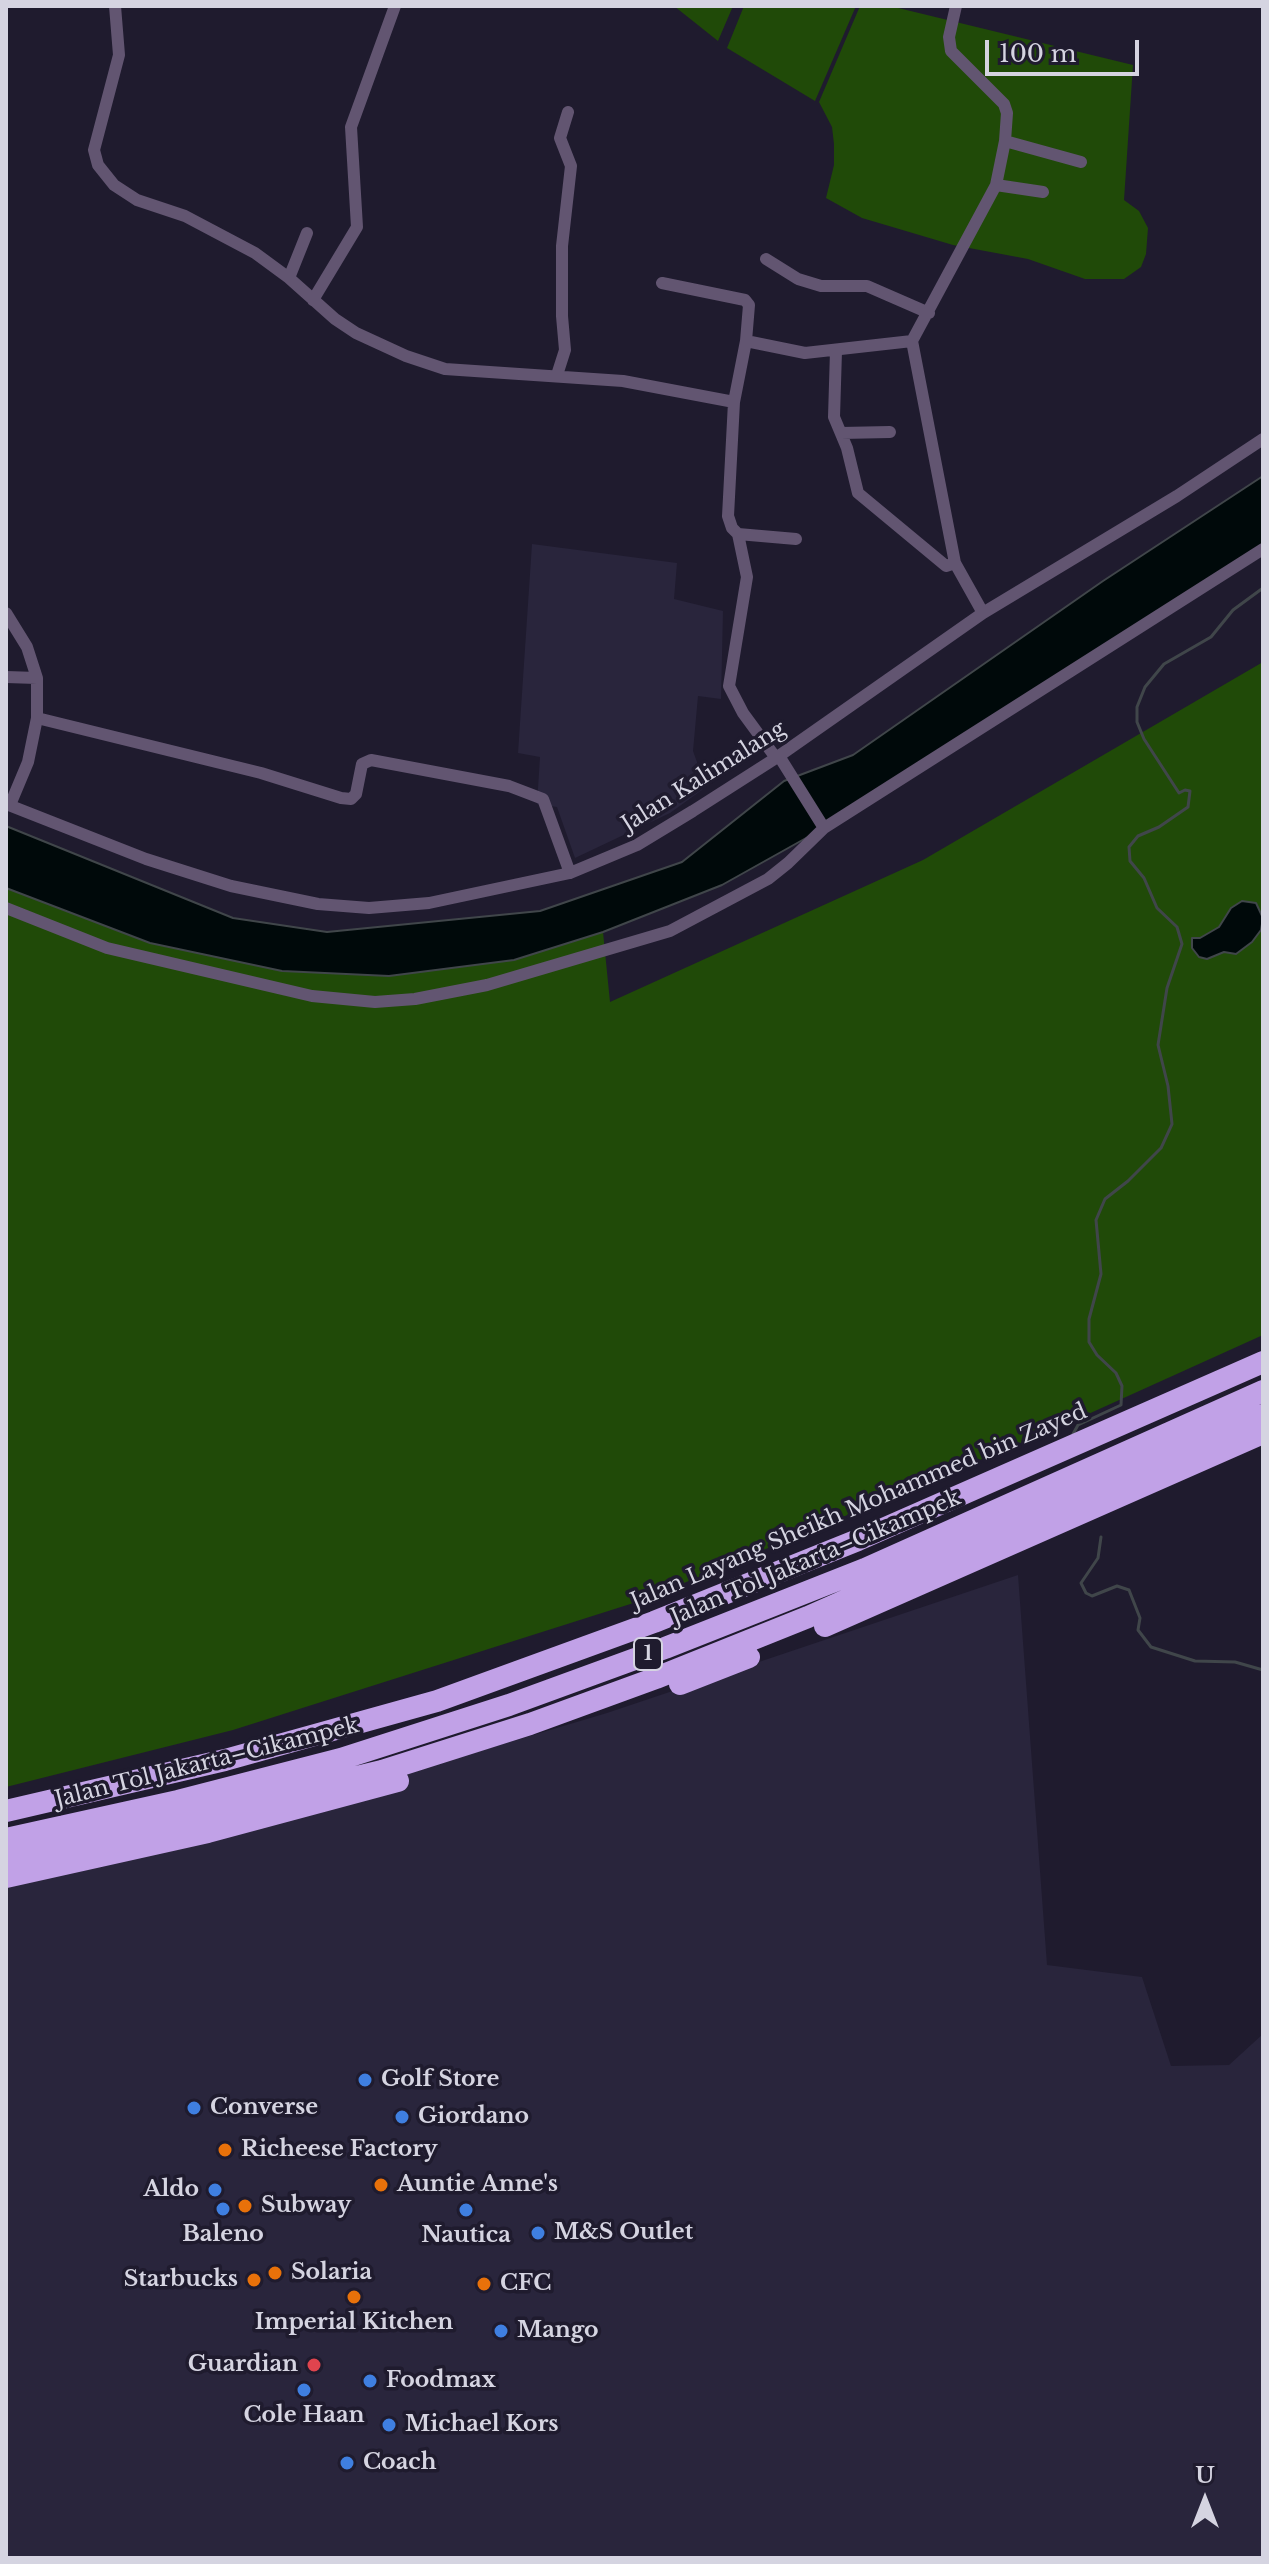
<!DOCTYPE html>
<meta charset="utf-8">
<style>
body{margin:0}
#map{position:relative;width:1269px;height:2564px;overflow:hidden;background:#1f1b2e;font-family:"Libre Baskerville",serif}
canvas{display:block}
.frame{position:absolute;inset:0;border:8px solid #d5d4e1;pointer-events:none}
.north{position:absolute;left:1165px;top:2460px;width:80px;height:80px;-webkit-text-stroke:6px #1f1b2e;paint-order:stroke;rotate:0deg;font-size:22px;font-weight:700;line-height:32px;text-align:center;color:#d5d4e1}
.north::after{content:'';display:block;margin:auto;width:28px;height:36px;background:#d5d4e1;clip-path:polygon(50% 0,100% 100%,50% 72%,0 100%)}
.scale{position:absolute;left:985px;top:40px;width:154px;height:36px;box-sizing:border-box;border:4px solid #d5d4e1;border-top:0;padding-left:10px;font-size:24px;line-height:28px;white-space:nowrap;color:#d5d4e1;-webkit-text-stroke:6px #1f1b2e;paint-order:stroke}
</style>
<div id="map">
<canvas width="1269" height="2564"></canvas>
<div class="frame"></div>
<div class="north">U</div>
<div class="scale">100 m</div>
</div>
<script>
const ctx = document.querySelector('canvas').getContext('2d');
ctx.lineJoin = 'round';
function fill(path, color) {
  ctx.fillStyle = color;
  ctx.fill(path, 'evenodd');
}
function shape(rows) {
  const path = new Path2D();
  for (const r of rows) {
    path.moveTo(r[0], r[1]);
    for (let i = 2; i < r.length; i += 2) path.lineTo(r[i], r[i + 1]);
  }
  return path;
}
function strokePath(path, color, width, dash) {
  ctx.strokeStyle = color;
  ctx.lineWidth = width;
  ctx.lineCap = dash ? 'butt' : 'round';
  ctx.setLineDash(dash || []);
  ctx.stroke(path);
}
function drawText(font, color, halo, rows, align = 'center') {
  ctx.font = font + ' "Libre Baskerville",serif';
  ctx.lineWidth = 7;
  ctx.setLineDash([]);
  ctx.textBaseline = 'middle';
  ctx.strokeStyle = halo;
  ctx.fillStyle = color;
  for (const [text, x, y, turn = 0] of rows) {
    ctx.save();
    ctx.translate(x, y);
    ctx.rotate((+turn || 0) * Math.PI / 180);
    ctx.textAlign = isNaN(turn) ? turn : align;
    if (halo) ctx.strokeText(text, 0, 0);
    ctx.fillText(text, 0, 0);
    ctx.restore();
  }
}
fill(shape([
 [532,544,677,563,674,599,723,611,721,699,698,696,693,751,706,787,670,813,575,858,557,807,537,804,540,757,518,753],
 [1018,1575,1047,1965,1142,1977,1171,2066,1229,2065,1263,2034,1263,2558,6,2558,6,1888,161,1846,607,1713]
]), '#29253c');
fill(shape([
 [674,6,733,6,718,41],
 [744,6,856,6,815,101,727,48],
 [860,6,890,6,1133,65,1124,200,1139,211,1148,228,1146,254,1141,267,1124,279,1085,279,1028,259,953,245,862,218,826,198,834,165,834,144,832,127,819,102],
 [1263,662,1263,1335,1064,1425,643,1600,233,1730,6,1787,6,888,282,971,389,976,514,960,603,932,610,1002,923,860]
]), '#204a08');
const water = shape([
 [1263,476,1263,549,824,828,722,885,603,932,514,960,389,976,282,971,150,943,6,888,6,826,233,918,327,932,540,911,682,862,784,781,853,755,1103,581,1263,476],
 [1242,901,1256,903,1263,918,1261,930,1252,942,1236,954,1224,952,1207,959,1199,957,1192,948,1192,938,1200,938,1219,927,1231,908,1242,901]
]);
fill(water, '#00090a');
strokePath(water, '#40464a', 2);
strokePath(shape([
 [1073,1434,1078,1425,1121,1405,1122,1386,1116,1373,1097,1355,1089,1342,1089,1319,1101,1274,1096,1220,1105,1199,1128,1181,1161,1148,1172,1124,1168,1086,1158,1045,1167,988,1182,944,1177,927,1157,908,1144,878,1130,861,1129,847,1138,836,1159,827,1188,807,1190,791,1185,790,1179,793,1144,739,1137,722,1137,707,1145,687,1164,664,1211,637,1233,610,1263,588],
 [1101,1537,1098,1558,1081,1583,1086,1593,1092,1596,1117,1586,1129,1590,1140,1618,1138,1630,1151,1647,1195,1661,1235,1662,1263,1670]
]), '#40464a', 3);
strokePath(shape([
 [115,6,119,55,94,150,98,165,114,185,137,200,185,216,255,253,289,278,335,319,356,333,406,356,445,369,623,381,734,402],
 [1005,141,1081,162],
 [996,185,1043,192],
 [766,259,798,279,821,286,867,286,929,313],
 [289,278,307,233],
 [662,283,745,300,749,305,746,341],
 [313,300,357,227,351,127,395,6],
 [912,341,955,563,983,613],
 [836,351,834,417,847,448,858,493,946,566,955,563],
 [557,375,565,350,562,316,562,246,571,166,560,138,568,112],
 [841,433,890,432],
 [738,534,796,539],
 [6,613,27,647,37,678,37,718,28,762,10,805],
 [6,677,37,678],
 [37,718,261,773,341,798,351,799,356,794,362,764,371,760,509,786,543,799,570,873],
 [779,756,824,828],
 [776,758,743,713,729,686,747,577,738,534,732,528,728,516,734,402,746,341,805,353,912,341,996,185,1005,141,1007,113,1004,104,951,51,949,37,956,6],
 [6,804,146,859,231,886,318,904,369,908,429,903,570,873,637,845,693,811,776,758,983,613,1177,496,1263,439],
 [6,908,107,948,312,996,375,1002,415,999,487,985,670,931,768,879,788,863,824,828,1263,549]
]), '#625571', 12);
strokePath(shape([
 [825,1626,1263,1433],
 [680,1684,749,1657],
 [6,1811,225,1760,437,1701,654,1622,858,1540,1263,1362],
 [6,1839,178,1801,341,1759,509,1705,665,1648,865,1569,1263,1391],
 [6,1861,382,1771,530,1724,656,1678,808,1617,1263,1415],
 [6,1877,208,1832,398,1781]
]), '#c1a1e7', 22);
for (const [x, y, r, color] of [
 [365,2080,8,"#3f7fe0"],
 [194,2108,8,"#3f7fe0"],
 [402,2117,8,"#3f7fe0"],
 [225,2150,8,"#e8710a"],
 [381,2185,8,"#e8710a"],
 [215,2190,8,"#3f7fe0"],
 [245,2206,8,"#e8710a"],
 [223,2209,8,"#3f7fe0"],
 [466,2210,8,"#3f7fe0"],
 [538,2233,8,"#3f7fe0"],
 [275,2273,8,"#e8710a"],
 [254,2280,8,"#e8710a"],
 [484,2284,8,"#e8710a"],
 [354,2297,8,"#e8710a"],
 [501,2331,8,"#3f7fe0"],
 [314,2365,8,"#e0444e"],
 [370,2381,8,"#3f7fe0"],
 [304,2390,8,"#3f7fe0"],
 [389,2425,8,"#3f7fe0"],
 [347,2463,8,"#3f7fe0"]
]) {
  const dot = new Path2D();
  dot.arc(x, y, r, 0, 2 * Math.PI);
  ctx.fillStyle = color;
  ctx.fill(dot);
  strokePath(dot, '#1f1b2e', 3);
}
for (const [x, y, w] of [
 [648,1654,28]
]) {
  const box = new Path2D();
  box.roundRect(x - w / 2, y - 16, w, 32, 6);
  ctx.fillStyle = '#1f1b2e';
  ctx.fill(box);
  strokePath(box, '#d5d4e1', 2);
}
drawText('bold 20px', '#d5d4e1', null, [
 ["1",648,1654]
]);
drawText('22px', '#d5d4e1', '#1f1b2e', [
 ["Jalan Kalimalang",704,777,-32],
 ["Jalan Layang Sheikh Mohammed bin Zayed",859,1507,-23],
 ["Jalan Tol Jakarta–Cikampek",816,1558,-23],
 ["Jalan Tol Jakarta–Cikampek",207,1763,-14]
]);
drawText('bold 22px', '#d5d4e1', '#1f1b2e', [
 ["Golf Store",381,2080],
 ["Converse",210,2108],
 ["Giordano",418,2117],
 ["Richeese Factory",241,2150],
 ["Auntie Anne's",397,2185],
 ["Aldo",199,2190,"right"],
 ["Subway",261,2206],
 ["M&S Outlet",554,2233],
 ["Baleno",223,2235,"center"],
 ["Nautica",466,2236,"center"],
 ["Solaria",291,2273],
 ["Starbucks",238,2280,"right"],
 ["CFC",500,2284],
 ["Imperial Kitchen",354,2323,"center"],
 ["Mango",517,2331],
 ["Guardian",298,2365,"right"],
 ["Foodmax",386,2381],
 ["Cole Haan",304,2416,"center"],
 ["Michael Kors",405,2425],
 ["Coach",363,2463]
], 'left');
</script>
